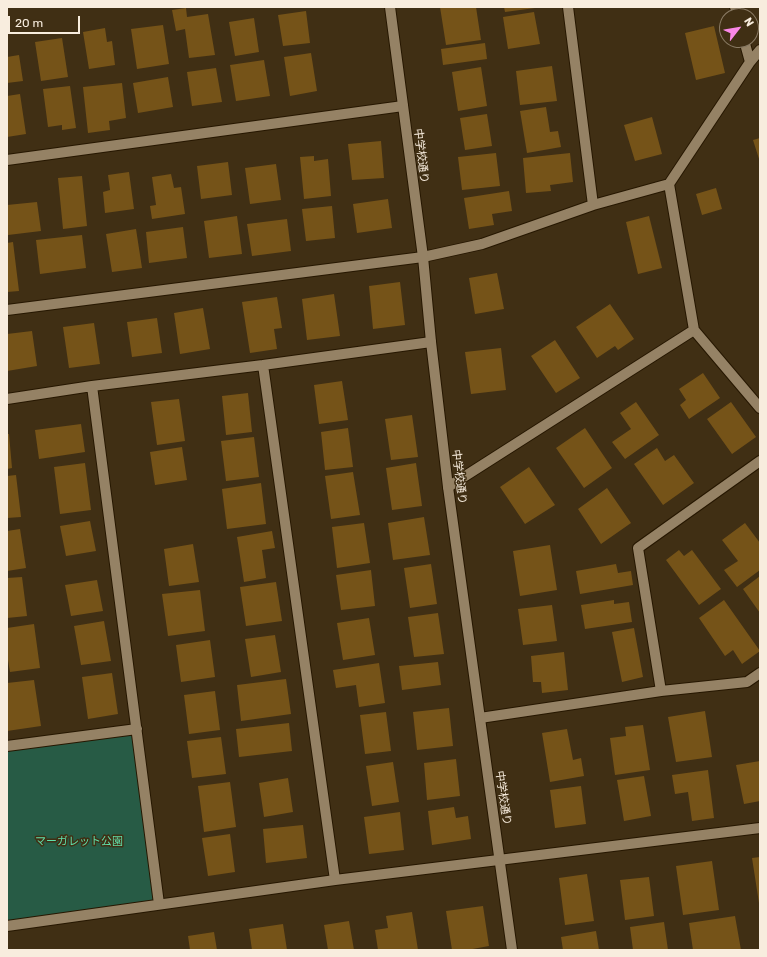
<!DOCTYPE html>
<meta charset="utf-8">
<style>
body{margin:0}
#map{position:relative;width:767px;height:957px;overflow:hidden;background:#402f14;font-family:Rubik,sans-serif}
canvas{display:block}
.frame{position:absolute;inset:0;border:8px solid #f8edde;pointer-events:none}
.north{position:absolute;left:719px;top:8px;width:40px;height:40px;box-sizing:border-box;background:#402f14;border:1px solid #8a7b65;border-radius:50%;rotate:59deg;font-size:11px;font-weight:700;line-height:16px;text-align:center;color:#f8edde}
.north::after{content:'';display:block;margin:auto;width:14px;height:18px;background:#fa87e7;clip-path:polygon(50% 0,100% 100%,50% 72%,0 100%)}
.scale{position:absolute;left:8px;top:16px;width:72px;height:18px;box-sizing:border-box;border:2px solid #f8edde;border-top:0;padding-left:5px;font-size:12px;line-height:14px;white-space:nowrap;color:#f8edde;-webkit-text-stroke:3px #402f14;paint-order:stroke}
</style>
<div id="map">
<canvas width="767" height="957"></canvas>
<div class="frame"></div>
<div class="north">N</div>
<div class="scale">20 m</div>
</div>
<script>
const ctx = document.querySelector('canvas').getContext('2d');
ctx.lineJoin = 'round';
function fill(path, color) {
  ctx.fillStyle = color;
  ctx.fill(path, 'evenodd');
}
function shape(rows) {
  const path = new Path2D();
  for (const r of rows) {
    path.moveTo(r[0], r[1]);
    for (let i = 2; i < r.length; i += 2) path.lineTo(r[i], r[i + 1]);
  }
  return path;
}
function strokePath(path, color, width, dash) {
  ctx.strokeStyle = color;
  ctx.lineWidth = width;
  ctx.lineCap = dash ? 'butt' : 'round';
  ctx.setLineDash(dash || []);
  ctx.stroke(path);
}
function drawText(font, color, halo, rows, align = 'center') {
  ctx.font = font + ' Rubik,"Noto Sans JP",sans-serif';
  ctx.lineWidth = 3;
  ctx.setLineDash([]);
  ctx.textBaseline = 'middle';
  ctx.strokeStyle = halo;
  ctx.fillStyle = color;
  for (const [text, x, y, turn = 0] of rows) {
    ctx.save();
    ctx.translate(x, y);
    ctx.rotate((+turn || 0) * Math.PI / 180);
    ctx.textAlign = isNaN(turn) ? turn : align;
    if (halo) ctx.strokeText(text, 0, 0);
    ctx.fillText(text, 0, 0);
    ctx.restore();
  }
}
fill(shape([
 [137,729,159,904,7,926,7,746]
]), '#275b45');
fill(shape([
 [440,7,476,7,481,40,446,45],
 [504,7,535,7,535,8,505,12],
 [186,8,187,17,208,14,215,55,189,58,185,29,176,31,172,10],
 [306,11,310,43,283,46,278,15],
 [534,12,540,44,508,49,503,17],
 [254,18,259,52,235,56,229,22],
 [163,25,169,64,137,69,131,29],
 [714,26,725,73,696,80,685,33],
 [105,28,107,42,112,41,115,65,89,69,83,32],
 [62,38,68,77,41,81,35,42],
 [485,43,487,59,443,65,441,49],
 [311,53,317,91,290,96,284,57],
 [19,55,23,81,7,83,7,57],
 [264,60,270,96,236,101,230,65],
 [552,66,557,101,520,105,516,71],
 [481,67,487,106,458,111,452,72],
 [216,68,222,102,192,106,187,72],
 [168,77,173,107,138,113,133,83],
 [122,83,126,118,109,121,110,130,88,133,83,87],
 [70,86,76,128,62,130,62,125,48,127,43,89],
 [20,94,26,134,7,137,7,96],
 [546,107,550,132,558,131,561,147,527,153,520,111],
 [487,114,492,146,465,150,460,118],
 [652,117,662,154,635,161,624,125],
 [760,138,760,162,753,140],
 [381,141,384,178,352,180,348,144],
 [496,153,500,186,462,190,458,157],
 [570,153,573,182,550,185,551,191,526,193,523,158],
 [314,156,314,161,328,159,331,196,304,199,300,157],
 [228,162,232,195,201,199,197,166],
 [276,164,281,200,250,204,245,168],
 [129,172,134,209,105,213,103,192,110,190,108,175],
 [171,174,174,188,181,187,185,214,152,219,150,206,156,205,152,177],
 [82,176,87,226,63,229,58,178],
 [716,188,722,209,702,215,696,194],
 [509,191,512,211,492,214,494,225,469,229,464,198],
 [388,199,392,228,357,233,353,204],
 [37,202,41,231,8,235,7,205],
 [332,206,335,238,306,241,302,209],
 [237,216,242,254,209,258,204,221],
 [649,216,662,268,638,274,626,222],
 [287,219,291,251,252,256,247,224],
 [183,227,187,258,149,263,146,232],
 [136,229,142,268,112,272,106,234],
 [82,235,86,268,40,274,36,240],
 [13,242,19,291,7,292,7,243],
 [497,273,504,309,475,314,469,278],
 [400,282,405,325,373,329,369,286],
 [334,294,340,336,307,340,302,299],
 [277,297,282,328,274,329,277,349,250,353,242,302],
 [610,304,634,339,618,350,615,346,597,358,576,327],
 [203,308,210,349,180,354,174,313],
 [157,318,162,353,132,357,127,322],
 [94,323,100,364,69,368,63,327],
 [32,331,37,366,7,371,7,334],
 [555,340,580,378,556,393,531,356],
 [501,348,506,390,471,394,465,352],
 [703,373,720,398,689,419,680,405,686,400,679,389],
 [342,381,348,420,319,424,314,385],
 [248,393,252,432,226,435,222,396],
 [179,399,185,441,157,445,151,402],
 [636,402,659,435,625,459,612,442,631,429,620,413],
 [731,402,756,437,732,454,707,419],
 [412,415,418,457,391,460,385,419],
 [81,424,85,452,39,459,35,430],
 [348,428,353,467,325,470,321,432],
 [585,428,612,468,584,488,556,448],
 [7,434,9,434,12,468,7,469],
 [254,437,259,477,226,481,221,441],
 [182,447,187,480,155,485,150,452],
 [657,448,665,461,674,455,694,483,663,505,634,464],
 [85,463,91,510,60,514,54,467],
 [416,463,422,506,392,510,386,468],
 [529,467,555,505,525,524,500,487],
 [353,472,360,515,331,519,325,476],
 [16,475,21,517,7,518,7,476],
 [261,483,266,524,227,529,222,489],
 [607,488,631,523,601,544,578,509],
 [424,517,430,555,393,560,388,523],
 [90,521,96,551,66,556,60,526],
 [364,523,370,563,337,568,332,527],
 [745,523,760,543,760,570,737,587,724,570,738,561,722,540],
 [20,529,26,568,7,571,7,531],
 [272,531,275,548,262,550,266,578,244,582,237,537],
 [193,544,199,582,169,586,164,549],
 [550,545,557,590,520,596,513,551],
 [679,550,684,556,692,550,721,589,699,605,666,560],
 [431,564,437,604,410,608,404,568],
 [616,564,618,573,631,571,633,585,580,594,576,571],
 [371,570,375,606,341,610,336,575],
 [760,576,760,613,743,589],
 [22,577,27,616,7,618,7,578],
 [97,580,103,611,71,616,65,585],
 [276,582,282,621,246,626,240,587],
 [200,590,205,631,168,636,162,594],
 [614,600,614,604,629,602,632,622,585,629,581,605],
 [724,600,760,651,742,664,733,650,725,656,699,618],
 [552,605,557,641,523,645,518,609],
 [438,613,444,654,414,657,408,617],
 [369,618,375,655,343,660,337,623],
 [104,621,111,661,81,665,74,626],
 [34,624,40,668,10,672,7,654,7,628],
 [634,628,643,677,622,682,612,632],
 [275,635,281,672,251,677,245,639],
 [210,640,215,677,181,682,176,645],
 [564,652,568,690,542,693,541,682,533,682,531,656],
 [438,662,441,685,402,690,399,666],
 [379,663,385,703,359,707,356,685,336,688,333,670],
 [112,673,118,714,88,719,82,677],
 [286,679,291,714,241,721,237,685],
 [34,680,41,726,7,731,7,683],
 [215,691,220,730,189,734,184,695],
 [449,708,453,746,417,750,413,712],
 [705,711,712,757,676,762,668,717],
 [386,712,391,751,365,754,360,715],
 [289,723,292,751,239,757,236,729],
 [643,725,650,770,615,775,610,738,626,736,625,727],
 [567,729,573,760,581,758,584,776,550,782,542,733],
 [221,737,226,774,192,778,187,741],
 [456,759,460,796,427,800,424,763],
 [760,761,760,801,744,804,736,765],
 [393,762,399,802,372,806,366,766],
 [708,770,714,818,692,821,688,792,675,794,672,775],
 [644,776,651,816,624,821,617,780],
 [288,778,293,812,264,817,259,783],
 [230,782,236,827,204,832,198,786],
 [581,786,586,824,555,828,550,790],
 [454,807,456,818,468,816,471,839,432,845,428,811],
 [400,812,404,850,369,854,364,817],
 [303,825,307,858,266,863,263,829],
 [230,834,235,872,208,876,202,838],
 [760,857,760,903,759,903,752,858],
 [712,861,719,910,683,915,676,866],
 [587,874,594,921,565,925,559,878],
 [649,877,654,916,625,920,620,880],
 [483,906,489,946,467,950,452,950,446,911],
 [412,912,418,950,378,950,375,930,388,928,386,916],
 [735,916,741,950,693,950,689,923],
 [349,921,354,950,328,950,324,925],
 [664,922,668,950,633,950,630,927],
 [283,924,287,950,252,950,249,929],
 [596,931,599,950,563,950,561,937],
 [214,932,217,950,190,950,188,936]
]), '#755318');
const street = shape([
 [568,7,593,205],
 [735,7,738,16],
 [750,62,760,50],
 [7,160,403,106],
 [669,184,694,330,760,408],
 [7,310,423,257,482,244,593,205,669,184,750,62,744,40],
 [263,365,335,880],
 [92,386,159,904],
 [7,399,92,386,263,365,431,342],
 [448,487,694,330],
 [661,691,638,548,760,461],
 [480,718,661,691,747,682,760,673],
 [7,746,137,729],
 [7,926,335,880,760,828]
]);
const secondary = shape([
 [390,7,423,257,431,342,448,487,512,950]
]);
strokePath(street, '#261700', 12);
strokePath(secondary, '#261700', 12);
strokePath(street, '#958265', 10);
strokePath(secondary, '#958265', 10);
drawText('11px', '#f8edde', '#402f14', [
 ["中学校通り",421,156,83],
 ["中学校通り",459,477,83],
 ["中学校通り",503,798,82]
]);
drawText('11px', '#60dfaa', '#402f14', [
 ["マーガレット公園",79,842]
]);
</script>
